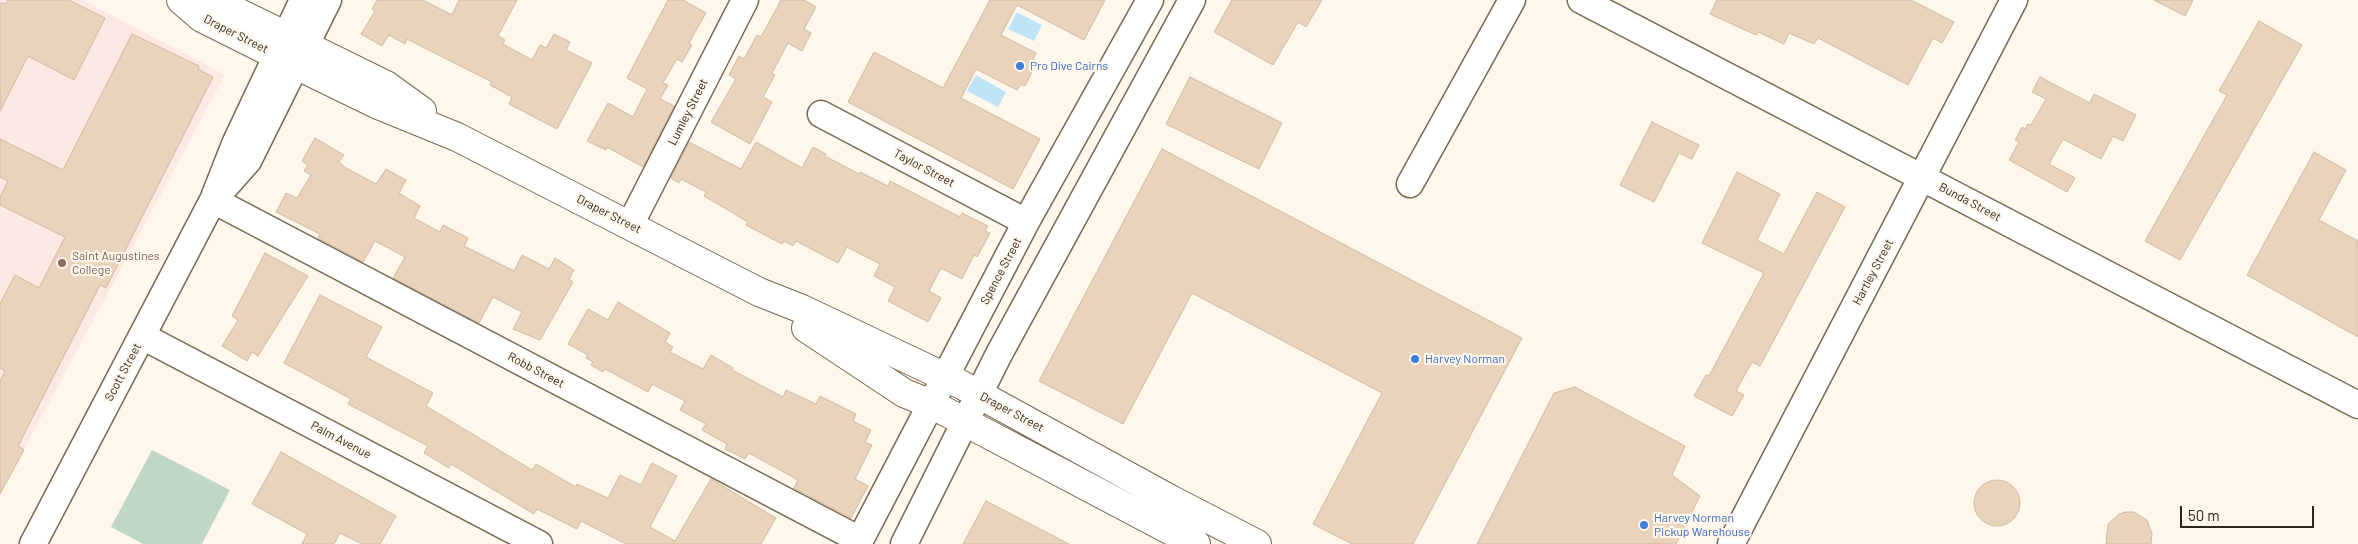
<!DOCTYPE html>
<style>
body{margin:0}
#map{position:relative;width:2358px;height:544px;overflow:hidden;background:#fff6ec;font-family:Barlow,sans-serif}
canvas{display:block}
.scale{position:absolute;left:2180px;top:506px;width:134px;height:22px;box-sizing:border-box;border:2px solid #2e271d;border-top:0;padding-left:6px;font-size:15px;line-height:18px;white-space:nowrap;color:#2e271d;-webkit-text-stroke:4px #fff6ec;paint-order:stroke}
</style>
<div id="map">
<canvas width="2358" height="544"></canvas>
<div class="scale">50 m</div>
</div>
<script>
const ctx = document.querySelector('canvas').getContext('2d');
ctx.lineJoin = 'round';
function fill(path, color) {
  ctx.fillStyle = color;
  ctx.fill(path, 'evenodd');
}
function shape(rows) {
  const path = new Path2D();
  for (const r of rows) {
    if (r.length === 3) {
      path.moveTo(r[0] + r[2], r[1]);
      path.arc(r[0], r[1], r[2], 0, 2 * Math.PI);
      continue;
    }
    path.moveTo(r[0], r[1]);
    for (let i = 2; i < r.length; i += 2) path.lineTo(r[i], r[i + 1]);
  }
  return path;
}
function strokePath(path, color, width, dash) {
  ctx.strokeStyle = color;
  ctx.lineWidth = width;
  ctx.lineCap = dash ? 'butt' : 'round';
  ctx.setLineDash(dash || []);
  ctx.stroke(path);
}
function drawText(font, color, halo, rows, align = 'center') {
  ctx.font = font + ' Barlow,sans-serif';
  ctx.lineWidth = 4.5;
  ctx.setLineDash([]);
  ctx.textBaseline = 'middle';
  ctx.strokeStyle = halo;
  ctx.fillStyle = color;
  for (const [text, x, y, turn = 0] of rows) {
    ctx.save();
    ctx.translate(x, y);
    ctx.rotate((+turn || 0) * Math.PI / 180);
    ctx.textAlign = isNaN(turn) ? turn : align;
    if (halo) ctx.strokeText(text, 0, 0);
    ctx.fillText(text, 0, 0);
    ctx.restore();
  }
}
fill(shape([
 [0,0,83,0,225,75,0,494]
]), '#fde8e3');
fill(shape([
 [152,450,230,490,202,544,143,544,111,527]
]), '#bfd7c4');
fill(shape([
 [1017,12,1042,25,1034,41,1008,29],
 [976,75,1006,92,998,107,967,91]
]), '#bee4f8');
const building = shape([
 [8,0,69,0,105,18,74,80,28,56,0,111,0,3,6,4,8,0],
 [377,0,423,0,452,15,459,0,517,0,498,36,505,40,503,44,532,60,540,45,546,48,554,34,570,42,566,50,592,63,557,129,509,104,512,97,490,85,492,82,407,39,405,44,389,35,382,46,361,34,375,11,372,9,377,0],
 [668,0,683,0,706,13,689,43,692,45,682,62,677,59,663,83,668,85,660,99,674,106,643,167,607,147,606,150,587,141,608,103,633,117,647,89,627,78,668,0],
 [781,0,804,0,816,7,804,29,811,33,802,51,788,43,772,73,775,75,763,97,772,102,750,144,711,122,736,79,729,75,739,56,744,59,757,35,761,37,781,0],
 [990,0,1105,0,1084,40,1017,5,1001,35,1036,53,1033,59,1037,62,1025,86,1021,84,1017,90,976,69,961,98,1040,139,1013,189,848,102,874,52,943,88,990,0],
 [1232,0,1322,0,1306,27,1298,22,1273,65,1214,32,1232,0],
 [1717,0,1911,0,1954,22,1942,43,1933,38,1908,85,1818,38,1814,44,1789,33,1784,44,1758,32,1756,35,1710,14,1717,0],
 [2154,0,2193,0,2185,16,2154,0],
 [2259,21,2302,45,2180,260,2145,241,2227,95,2219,91,2259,21],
 [132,34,199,66,198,69,213,77,106,288,100,285,18,446,24,450,0,494,0,381,5,371,0,368,0,304,15,275,39,288,65,237,0,205,0,197,8,181,0,177,0,139,63,170,132,34],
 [1190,77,1282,123,1259,169,1166,124,1190,77],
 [2040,77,2090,103,2094,94,2136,115,2123,141,2113,136,2101,159,2063,139,2049,164,2075,178,2067,192,2009,160,2019,142,2015,140,2022,127,2025,129,2028,124,2031,125,2046,99,2032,92,2040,77],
 [1652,122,1699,145,1692,159,1679,153,1654,202,1620,185,1652,122],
 [315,138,344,155,339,162,346,168,376,184,386,169,406,180,399,193,420,206,414,218,440,232,443,225,468,238,464,246,514,271,522,255,549,269,555,258,574,270,569,279,573,282,540,340,513,329,522,312,493,297,479,323,393,278,405,257,375,241,363,262,318,238,320,234,276,212,286,193,297,198,311,175,304,171,308,165,302,161,315,138],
 [689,142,741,169,756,142,802,168,813,147,826,154,825,156,859,174,860,172,888,186,890,181,960,217,962,213,988,226,985,231,990,233,977,257,974,255,962,279,941,268,929,291,941,298,928,322,888,301,895,287,874,276,880,264,847,247,838,263,796,241,793,246,784,241,782,244,746,225,748,222,704,196,706,192,681,179,679,183,671,178,689,142],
 [1162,149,1522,338,1413,544,1352,544,1313,524,1382,393,1192,293,1123,424,1039,381,1162,149],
 [2314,152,2346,170,2319,220,2358,241,2358,337,2247,275,2314,152],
 [1737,172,1780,194,1757,240,1784,254,1817,192,1845,207,1760,366,1752,362,1736,391,1744,395,1732,416,1694,396,1706,375,1709,376,1764,273,1702,243,1737,172],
 [265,253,308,276,258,356,252,352,247,361,222,346,238,320,232,316,265,253],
 [320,295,382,327,366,357,433,393,426,406,532,470,536,464,576,487,577,484,608,498,620,475,641,485,652,463,677,476,650,527,675,541,711,479,776,518,761,544,626,544,581,521,577,529,537,509,534,514,451,464,449,468,424,453,428,446,348,404,351,399,284,363,320,295],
 [618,302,670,333,665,342,673,347,670,352,703,369,711,355,733,368,732,370,783,397,786,390,816,404,820,396,856,414,853,421,871,430,865,442,872,445,855,479,868,486,851,518,794,488,798,480,749,453,745,459,725,449,727,444,702,430,706,424,680,410,685,401,652,384,648,392,605,369,603,372,591,365,593,362,586,358,588,355,568,344,588,309,608,320,618,302],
 [1575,387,1685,446,1672,475,1700,496,1676,544,1477,544,1554,393,1575,387],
 [281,452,396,516,380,544,362,544,340,533,334,544,302,544,307,534,252,504,281,452],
 [1997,503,23],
 [986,501,1069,544,963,544,986,501],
 [2126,512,2134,512,2147,520,2152,534,2151,544,2106,544,2108,524,2119,514,2126,512]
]);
fill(building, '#e9d4bb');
strokePath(building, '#cfbaa1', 1);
const minor = shape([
 [1581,0,2358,405],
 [821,114,1026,222],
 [1410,184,1512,0],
 [225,187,248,161,328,0],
 [213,200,860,540],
 [630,225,745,0],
 [142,336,539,544],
 [33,544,213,200,235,144,303,0],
 [858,544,1026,222,1150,0],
 [904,544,999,354,1192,0],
 [1731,544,2014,0]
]);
const major = shape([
 [181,0,202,18,296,65,376,104,457,137,759,292,802,309,962,385,1170,499,1257,544],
 [213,0,386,85,422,111],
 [806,328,904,393,931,404,1196,544]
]);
strokePath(minor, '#7a6851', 29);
strokePath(major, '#7a6851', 30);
strokePath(minor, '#fff', 26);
strokePath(major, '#fff', 28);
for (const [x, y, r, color] of [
 [1020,66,5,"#3f7fe0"],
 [62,263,5,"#8d6e63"],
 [1415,359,5,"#3f7fe0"],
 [1644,525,5,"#3f7fe0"]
]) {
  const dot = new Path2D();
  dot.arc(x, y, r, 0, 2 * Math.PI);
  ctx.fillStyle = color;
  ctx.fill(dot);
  strokePath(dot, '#fff6ec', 2);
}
drawText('12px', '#2e271d', '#fff6ec', [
 ["Draper Street",236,34,27],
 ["Lumley Street",688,112,-63],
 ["Taylor Street",924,168,28],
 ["Bunda Street",1970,202,28],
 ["Draper Street",609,214,27],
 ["Spence Street",1001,271,-62],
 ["Hartley Street",1873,272,-62],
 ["Robb Street",536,370,28],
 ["Scott Street",123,372,-62],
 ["Draper Street",1012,412,28],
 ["Palm Avenue",341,440,28]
]);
drawText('12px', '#366cbe', '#fff6ec', [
 ["Pro Dive Cairns",1030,66],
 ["Harvey Norman",1425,359],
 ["Harvey Norman",1654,518],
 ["Pickup Warehouse",1654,532]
], 'left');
drawText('12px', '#785e54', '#fff6ec', [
 ["Saint Augustines",72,256],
 ["College",72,270]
], 'left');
</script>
